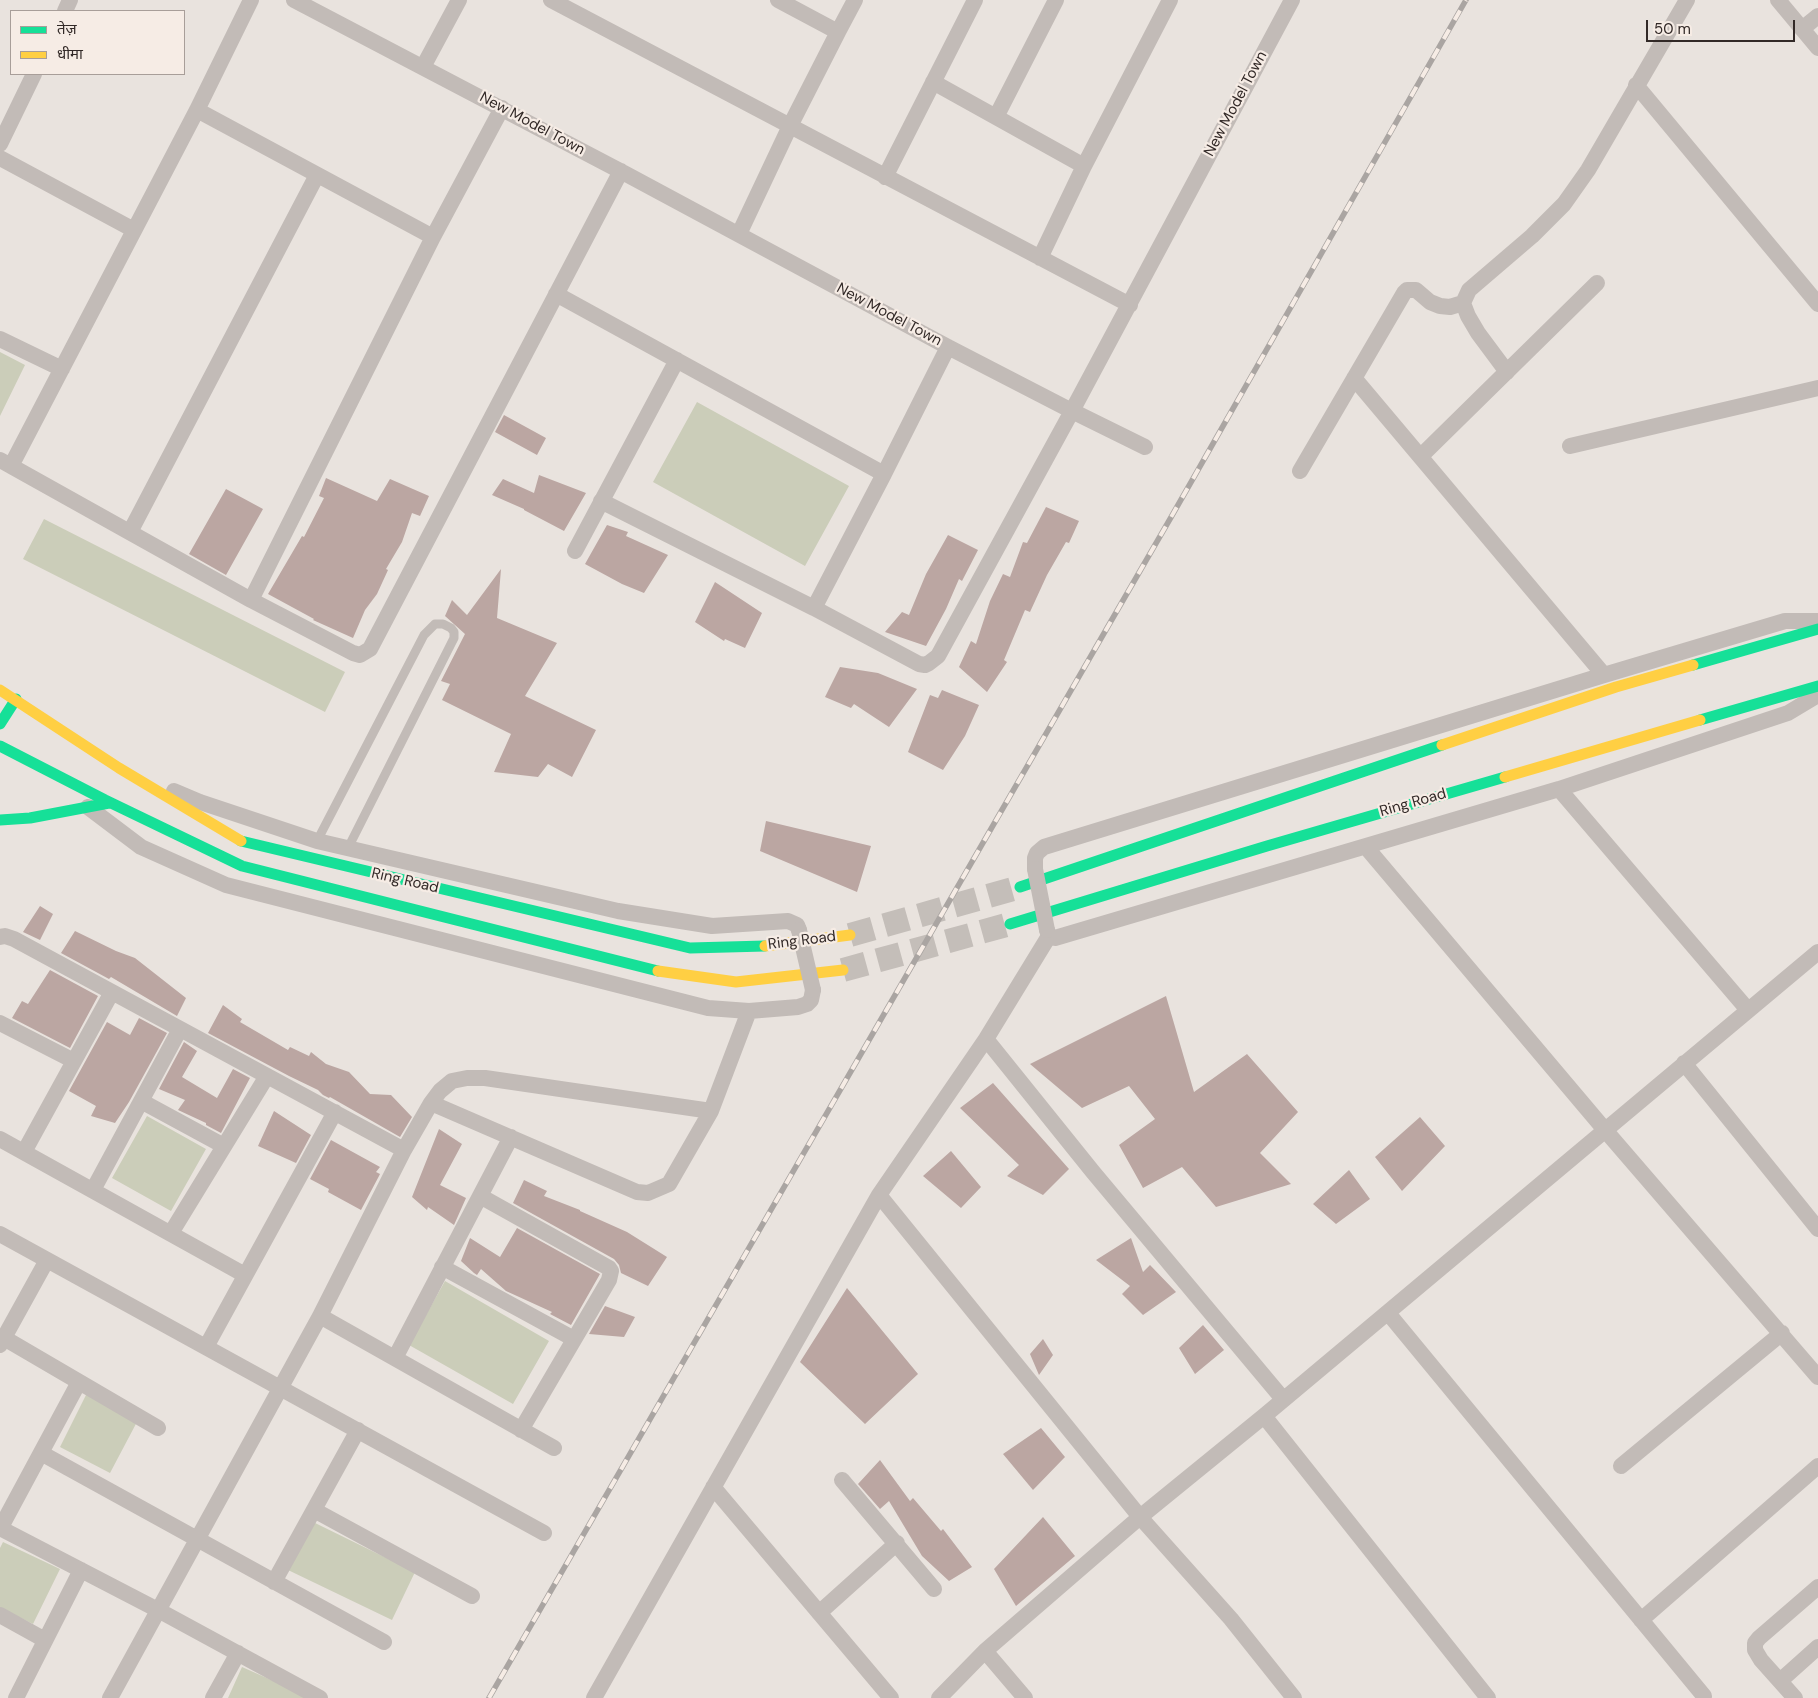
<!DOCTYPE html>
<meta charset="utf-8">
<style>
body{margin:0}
#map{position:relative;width:1818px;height:1698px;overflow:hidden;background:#e9e3de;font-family:"DM Sans","Noto Sans Devanagari",sans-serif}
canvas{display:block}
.legend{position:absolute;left:10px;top:10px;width:175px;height:65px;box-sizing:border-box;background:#f6ece5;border:1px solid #a89e99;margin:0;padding:6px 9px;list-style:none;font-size:15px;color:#322927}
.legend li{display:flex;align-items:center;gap:10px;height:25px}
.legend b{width:25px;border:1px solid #a89e99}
.scale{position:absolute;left:1646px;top:20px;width:149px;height:22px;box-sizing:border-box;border:2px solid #322927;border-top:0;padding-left:6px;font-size:15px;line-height:18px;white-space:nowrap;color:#322927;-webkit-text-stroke:4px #f6ece5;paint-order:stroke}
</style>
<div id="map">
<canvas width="1818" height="1698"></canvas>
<ul class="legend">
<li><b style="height:6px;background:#16e098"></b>तेज़</li>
<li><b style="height:6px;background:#ffcf43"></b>धीमा</li>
</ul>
<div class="scale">50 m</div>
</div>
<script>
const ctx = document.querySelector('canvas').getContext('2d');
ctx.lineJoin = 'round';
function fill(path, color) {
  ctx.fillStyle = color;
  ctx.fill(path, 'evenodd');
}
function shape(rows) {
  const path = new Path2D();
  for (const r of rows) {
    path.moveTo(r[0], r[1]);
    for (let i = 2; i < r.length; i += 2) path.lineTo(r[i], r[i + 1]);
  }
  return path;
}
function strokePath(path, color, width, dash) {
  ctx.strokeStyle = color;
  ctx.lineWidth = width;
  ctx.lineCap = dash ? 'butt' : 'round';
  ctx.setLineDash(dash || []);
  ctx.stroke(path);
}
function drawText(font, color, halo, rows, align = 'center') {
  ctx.font = font + ' "DM Sans",sans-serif';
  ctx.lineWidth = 4.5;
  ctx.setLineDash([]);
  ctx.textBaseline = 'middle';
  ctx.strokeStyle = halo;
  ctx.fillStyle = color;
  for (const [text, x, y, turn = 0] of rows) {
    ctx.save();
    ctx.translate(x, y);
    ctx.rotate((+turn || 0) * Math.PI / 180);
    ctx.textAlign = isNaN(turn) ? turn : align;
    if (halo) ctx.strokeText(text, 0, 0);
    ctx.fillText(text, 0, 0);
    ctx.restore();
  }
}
fill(shape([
 [0,352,25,365,0,416],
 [697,402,849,486,805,566,653,482],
 [44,519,345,672,325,712,23,559],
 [147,1116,206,1149,171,1211,112,1178],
 [445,1281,549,1341,513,1404,409,1345],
 [87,1393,138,1420,110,1473,60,1447],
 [311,1521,415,1572,392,1620,288,1570],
 [3,1542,60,1569,33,1624,0,1608,0,1548],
 [242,1667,312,1698,228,1698]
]), '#cbcdb9');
fill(shape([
 [504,415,546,438,537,455,495,432],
 [539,475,586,493,564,531,524,510,524,509,492,495,503,479,534,493],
 [326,478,377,501,390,479,429,496,420,516,412,513,402,542,386,569,388,570,377,594,365,610,353,638,313,620,314,619,268,594,302,536,304,537,324,498,319,496],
 [226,489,263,509,226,575,189,554],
 [1046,507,1079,521,1069,543,1066,542,1047,575,1030,612,1025,610,1004,660,1007,662,987,692,959,667,971,641,976,644,990,601,1003,574,1010,577,1023,542,1027,543],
 [607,525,628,532,626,536,668,555,644,593,622,584,585,564],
 [948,535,978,550,962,581,959,579,946,609,926,646,885,632,902,612,909,615,926,574],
 [501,569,497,618,557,643,525,696,596,730,572,777,548,764,538,777,494,772,511,734,442,700,450,684,441,681,465,634,445,616,452,600,467,615],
 [715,582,762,613,745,648,725,639,724,641,695,622],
 [840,667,878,673,917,689,889,727,854,704,851,708,825,697],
 [942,690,979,705,965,736,943,770,908,752,930,695,938,698],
 [766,821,871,846,857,892,760,851],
 [40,906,53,914,40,940,23,932],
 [75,931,116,951,135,958,186,998,177,1016,111,977,109,979,61,953],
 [50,970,98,996,70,1048,12,1018,22,1001,28,1004],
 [1166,996,1194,1092,1247,1054,1298,1112,1260,1153,1291,1184,1216,1207,1182,1167,1143,1188,1119,1145,1155,1119,1129,1086,1082,1108,1030,1064],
 [223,1005,242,1019,240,1022,288,1050,290,1047,309,1056,311,1052,326,1064,349,1072,370,1094,391,1095,412,1117,400,1137,330,1097,329,1098,323,1095,318,1090,289,1076,208,1033],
 [139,1018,167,1033,129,1102,115,1123,91,1116,96,1106,69,1091,107,1022,130,1035],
 [184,1042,197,1051,182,1077,217,1098,233,1069,250,1078,221,1133,206,1125,206,1123,178,1110,185,1100,159,1089],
 [993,1083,1069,1169,1043,1195,1007,1176,1019,1165,960,1108],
 [274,1111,311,1135,296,1163,258,1146],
 [1420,1117,1445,1146,1402,1191,1375,1157],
 [439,1129,462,1144,440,1185,466,1198,454,1225,428,1207,427,1210,412,1197],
 [331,1140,380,1167,376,1172,380,1174,379,1176,361,1210,328,1192,329,1189,310,1179],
 [951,1151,981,1187,961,1208,923,1176],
 [1349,1170,1370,1199,1336,1224,1313,1204],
 [524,1180,547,1191,544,1196,580,1210,580,1211,627,1232,667,1257,648,1286,621,1273,619,1265,614,1259,513,1203],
 [517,1228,600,1274,571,1325,550,1314,552,1312,506,1291,481,1269,477,1275,474,1273,461,1261,470,1238,500,1257],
 [1131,1238,1143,1272,1150,1265,1176,1292,1143,1315,1122,1294,1130,1286,1096,1260],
 [847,1288,918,1374,865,1424,800,1362],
 [605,1306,635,1317,624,1337,589,1334],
 [1203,1325,1224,1350,1195,1374,1179,1348],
 [1043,1339,1053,1355,1039,1375,1030,1354],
 [1041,1428,1065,1457,1033,1490,1003,1454],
 [880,1460,910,1501,913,1498,941,1531,943,1529,972,1567,949,1581,922,1556,889,1501,880,1509,858,1484],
 [1043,1517,1075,1556,1016,1606,994,1569]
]), '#bba6a2');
strokePath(shape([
 [850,935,1020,887],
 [843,970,1010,924]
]), '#c4beb9', 24, [24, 12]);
strokePath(shape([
 [317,841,424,635,435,624,443,624,451,628,454,632,454,638,348,848]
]), '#c2bbb7', 9);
strokePath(shape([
 [294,0,626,174,948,347,1072,411,1292,0],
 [551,0,1130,305],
 [778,0,838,32,855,0],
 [1778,0,1818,48],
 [65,11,70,0],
 [1802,29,1818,16],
 [423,67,459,0],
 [933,82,1084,166],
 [1636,85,1818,304],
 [197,110,433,237,502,108],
 [996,117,1056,0],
 [0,144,34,74],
 [0,158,134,230],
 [885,177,975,0],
 [739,234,790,126,838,32],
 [1040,258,1084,166,1170,0],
 [556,294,884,474,948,347],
 [0,339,62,369],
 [1507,372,1478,333,1468,316,1463,303,1469,290,1532,236,1564,204,1588,170,1687,0],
 [1354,378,1604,675],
 [1570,446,1818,388],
 [1421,456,1597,283],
 [0,460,11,466,197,110,251,0],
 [11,466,251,600,433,237],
 [1300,471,1404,293,1407,290,1416,290,1430,302,1440,306,1450,307,1463,303],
 [601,501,814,608,919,664,925,665,929,663,938,656,1072,411,1145,447],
 [130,532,317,175],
 [575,551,677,360],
 [251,600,353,653,360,655,370,649,621,171],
 [814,608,884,474],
 [1559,789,1748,1010],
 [174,791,200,802,317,841,618,911,712,926,788,921,797,925,799,930],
 [88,807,141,847,226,885,708,1008,749,1011,798,1007,807,1004,811,1000,813,990],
 [1366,847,1605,1130,1818,1377],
 [1035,869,1035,858,1037,853,1044,847,1604,675,1785,621,1818,621],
 [1047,930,1049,936,1055,938,1559,789,1788,713,1818,695],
 [0,937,5,936,14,939,404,1150],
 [0,1023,74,1061],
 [986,1039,1093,1172,1283,1399],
 [1684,1063,1818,1229],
 [141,1101,224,1146],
 [431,1103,637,1192,648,1193,669,1184,711,1111,749,1011],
 [0,1139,245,1275],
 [24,1152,112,992],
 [93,1190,180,1029],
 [879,1195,1140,1517,1231,1619,1294,1698],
 [480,1196,609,1268,611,1271,609,1280,521,1430],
 [171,1233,267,1076],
 [0,1234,544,1533],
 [442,1267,574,1339],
 [1388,1313,1704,1696],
 [320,1316,554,1448],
 [4,1338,158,1428],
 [0,1345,47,1260],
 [206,1347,335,1112],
 [395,1358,511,1137],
 [1264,1416,1488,1698],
 [41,1453,384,1642],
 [1621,1466,1782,1333],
 [842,1480,934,1589],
 [713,1487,891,1698],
 [314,1510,472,1596],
 [0,1528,158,1610,320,1698],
 [0,1529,79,1382],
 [274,1582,358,1430],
 [819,1613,897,1543],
 [0,1615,45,1640],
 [1641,1620,1818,1466],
 [985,1651,1025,1698],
 [1780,1681,1818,1647],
 [16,1698,81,1570],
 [110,1698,320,1316,404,1150,431,1103,440,1091,452,1081,467,1078,485,1078,711,1111],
 [213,1698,238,1653],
 [594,1698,879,1195,986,1039,1049,936],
 [939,1698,985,1651,1140,1517,1264,1416,1818,952],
 [1795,1698,1761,1660,1755,1650,1755,1643,1759,1638,1818,1587]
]), '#c2bbb7', 16);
strokePath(shape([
 [1693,665,1818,629],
 [1700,720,1818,686],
 [0,724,16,699],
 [0,746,105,800,242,866,658,971],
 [0,820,30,818,109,803],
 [241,841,690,948,765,946],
 [1020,887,1442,745],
 [1010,924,1267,846,1505,777]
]), '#16e098', 11);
strokePath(shape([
 [0,690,119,768,241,841],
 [1442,745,1616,687,1693,665],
 [1505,777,1700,720],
 [765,946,850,935],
 [658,971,736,982,843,970]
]), '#ffcf43', 11);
const rail = shape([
 [489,1698,1170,519,1466,0]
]);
strokePath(rail, '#aaa5a2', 5.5);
strokePath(rail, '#f6ece5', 4, [11]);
strokePath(shape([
 [1035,869,1047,930],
 [799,930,813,990]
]), '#c2bbb7', 16);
drawText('15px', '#322927', '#f6ece5', [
 ["New Model Town",1236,104,-62],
 ["New Model Town",532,124,28],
 ["New Model Town",889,315,28],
 ["Ring Road",1413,803,-16],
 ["Ring Road",405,881,13],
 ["Ring Road",802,941,-7]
]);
</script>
